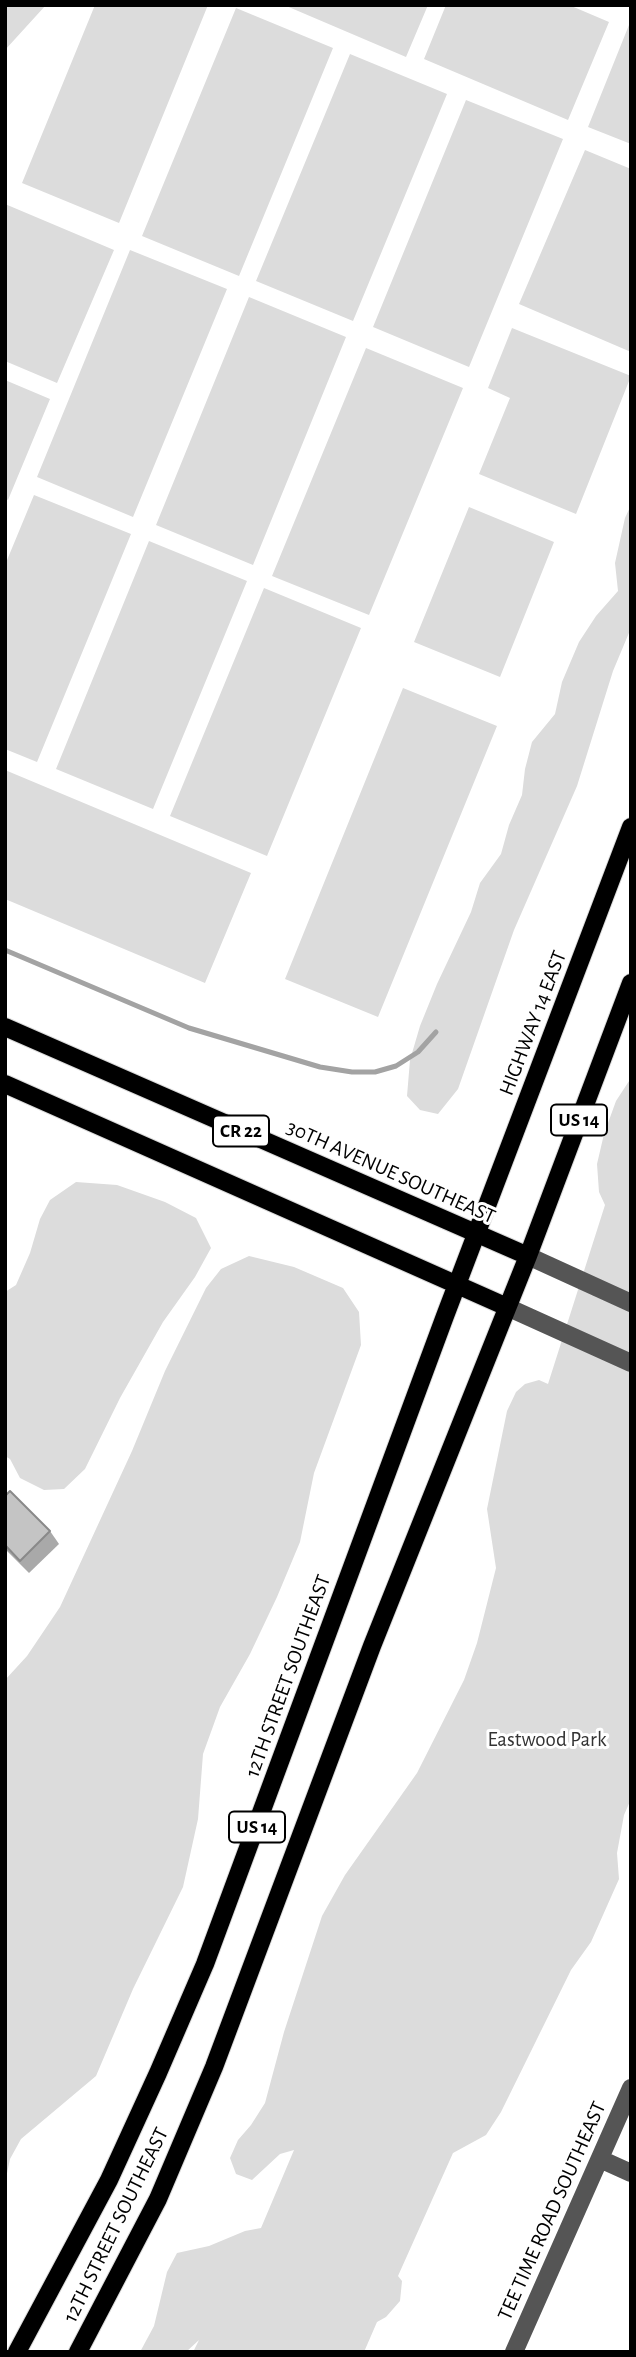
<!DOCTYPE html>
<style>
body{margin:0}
#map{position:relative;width:636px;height:2357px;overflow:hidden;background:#fff;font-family:"Alegreya Sans",sans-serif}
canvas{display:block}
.frame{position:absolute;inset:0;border:7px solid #000;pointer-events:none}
</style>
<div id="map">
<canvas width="636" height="2357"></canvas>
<div class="frame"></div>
</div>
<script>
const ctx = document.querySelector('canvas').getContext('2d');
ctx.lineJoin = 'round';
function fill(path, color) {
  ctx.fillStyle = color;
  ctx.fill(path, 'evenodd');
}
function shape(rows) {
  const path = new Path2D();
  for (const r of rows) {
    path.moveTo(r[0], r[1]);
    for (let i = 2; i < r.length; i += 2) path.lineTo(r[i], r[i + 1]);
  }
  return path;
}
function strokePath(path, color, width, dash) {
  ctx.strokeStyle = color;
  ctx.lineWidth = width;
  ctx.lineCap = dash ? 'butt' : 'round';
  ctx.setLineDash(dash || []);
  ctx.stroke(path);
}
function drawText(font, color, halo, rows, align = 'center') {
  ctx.font = font + ' "Alegreya Sans",sans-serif';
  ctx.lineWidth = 6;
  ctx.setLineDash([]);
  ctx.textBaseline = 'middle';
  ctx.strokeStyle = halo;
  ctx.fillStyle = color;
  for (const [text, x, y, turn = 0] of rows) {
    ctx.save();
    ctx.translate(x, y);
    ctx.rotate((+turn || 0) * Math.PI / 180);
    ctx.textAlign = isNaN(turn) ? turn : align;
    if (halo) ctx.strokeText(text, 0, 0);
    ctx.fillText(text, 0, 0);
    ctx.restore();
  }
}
fill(shape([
 [5,5,46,5,5,50],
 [95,5,208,5,119,223,22,183],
 [284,5,428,5,406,57],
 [446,5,569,5,609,22,568,120,424,59],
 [236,8,333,48,239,276,142,236],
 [631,20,631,144,588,127],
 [350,54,447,94,353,321,256,281],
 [466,100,563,139,469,367,373,327],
 [585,150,631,169,631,352,519,304],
 [5,204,114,250,57,383,5,361],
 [130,250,227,289,133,517,37,477],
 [249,297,346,337,253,565,156,525],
 [512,328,631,376,576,514,479,474,510,398,488,388],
 [366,348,463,388,369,615,272,576],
 [5,380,50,399,8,500,5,498],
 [34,495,131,534,37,762,5,749,5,565],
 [631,505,631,628,613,671,577,786,514,930,458,1089,438,1114,420,1110,407,1096,410,1060,420,1026,437,984,471,912,480,883,501,854,509,825,522,795,525,769,532,742,555,714,562,682,579,642,596,616,618,591,615,563,625,518],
 [469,507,554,542,500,677,414,642],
 [149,541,247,581,153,809,56,769],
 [264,588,361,628,267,856,170,816],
 [403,688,497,726,378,1017,285,979],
 [5,770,251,873,205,983,5,899],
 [631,1078,631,1799,624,1815,617,1853,619,1879,591,1942,571,1970,501,2112,486,2135,453,2153,398,2276,402,2281,400,2301,386,2317,377,2322,364,2352,193,2352,199,2340,186,2352,140,2352,154,2326,167,2272,177,2253,209,2246,245,2231,261,2228,294,2150,280,2154,252,2180,236,2174,230,2158,238,2140,251,2125,265,2103,284,2032,322,1916,345,1875,417,1773,464,1680,477,1643,496,1568,487,1509,507,1411,516,1392,525,1384,539,1380,548,1384,605,1205,599,1192,597,1164,604,1134,616,1101],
 [76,1182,117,1185,165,1202,196,1218,211,1248,195,1277,163,1322,120,1398,85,1469,64,1489,44,1490,20,1478,10,1459,5,1456,5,1292,16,1285,30,1253,40,1219,50,1200],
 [249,1256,294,1267,343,1288,359,1312,361,1345,314,1473,300,1542,277,1597,250,1654,220,1707,203,1754,198,1819,183,1887,133,1989,96,2076,21,2139,10,2159,5,2183,5,1680,27,1656,60,1607,132,1451,165,1371,206,1288,221,1269]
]), '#dcdcdc');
strokePath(shape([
 [5,950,189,1028,320,1067,352,1072,375,1072,396,1066,418,1052,436,1032]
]), '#a3a3a3', 5);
const major = shape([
 [5,1027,528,1256],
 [5,1084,507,1307],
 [17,2352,109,2180,158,2073,205,1964,445,1316,631,827],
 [78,2352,158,2199,214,2067,372,1646,528,1256,631,983]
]);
strokePath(major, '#dbdbdb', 20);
strokePath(shape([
 [528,1256,631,1303],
 [507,1307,631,1363],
 [600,2159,631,2173],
 [514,2352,631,2088]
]), '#555', 18);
strokePath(major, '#000', 18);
fill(shape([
 [5,1496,50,1531,59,1544,29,1573,5,1549]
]), '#a9a9a9');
const building = shape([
 [10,1491,50,1531,20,1561,5,1545,5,1496,10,1491]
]);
fill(building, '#c4c4c4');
strokePath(building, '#898989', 2);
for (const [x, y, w] of [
 [579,1120,56],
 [241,1131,56],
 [257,1827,56]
]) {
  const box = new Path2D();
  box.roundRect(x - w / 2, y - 15.5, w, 31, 5);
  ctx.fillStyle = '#fff';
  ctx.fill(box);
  strokePath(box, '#000', 2);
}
drawText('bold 19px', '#000', null, [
 ["US 14",579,1120],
 ["CR 22",241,1131],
 ["US 14",257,1827]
]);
drawText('21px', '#000', '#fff', [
 ["HIGHWAY 14 EAST",533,1023,-69],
 ["30TH AVENUE SOUTHEAST",391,1172,24],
 ["12TH STREET SOUTHEAST",288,1676,-70],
 ["TEE TIME ROAD SOUTHEAST",552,2211,-66],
 ["12TH STREET SOUTHEAST",116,2225,-64]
]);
drawText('21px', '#333', '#fff', [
 ["Eastwood Park",547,1740]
]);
</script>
